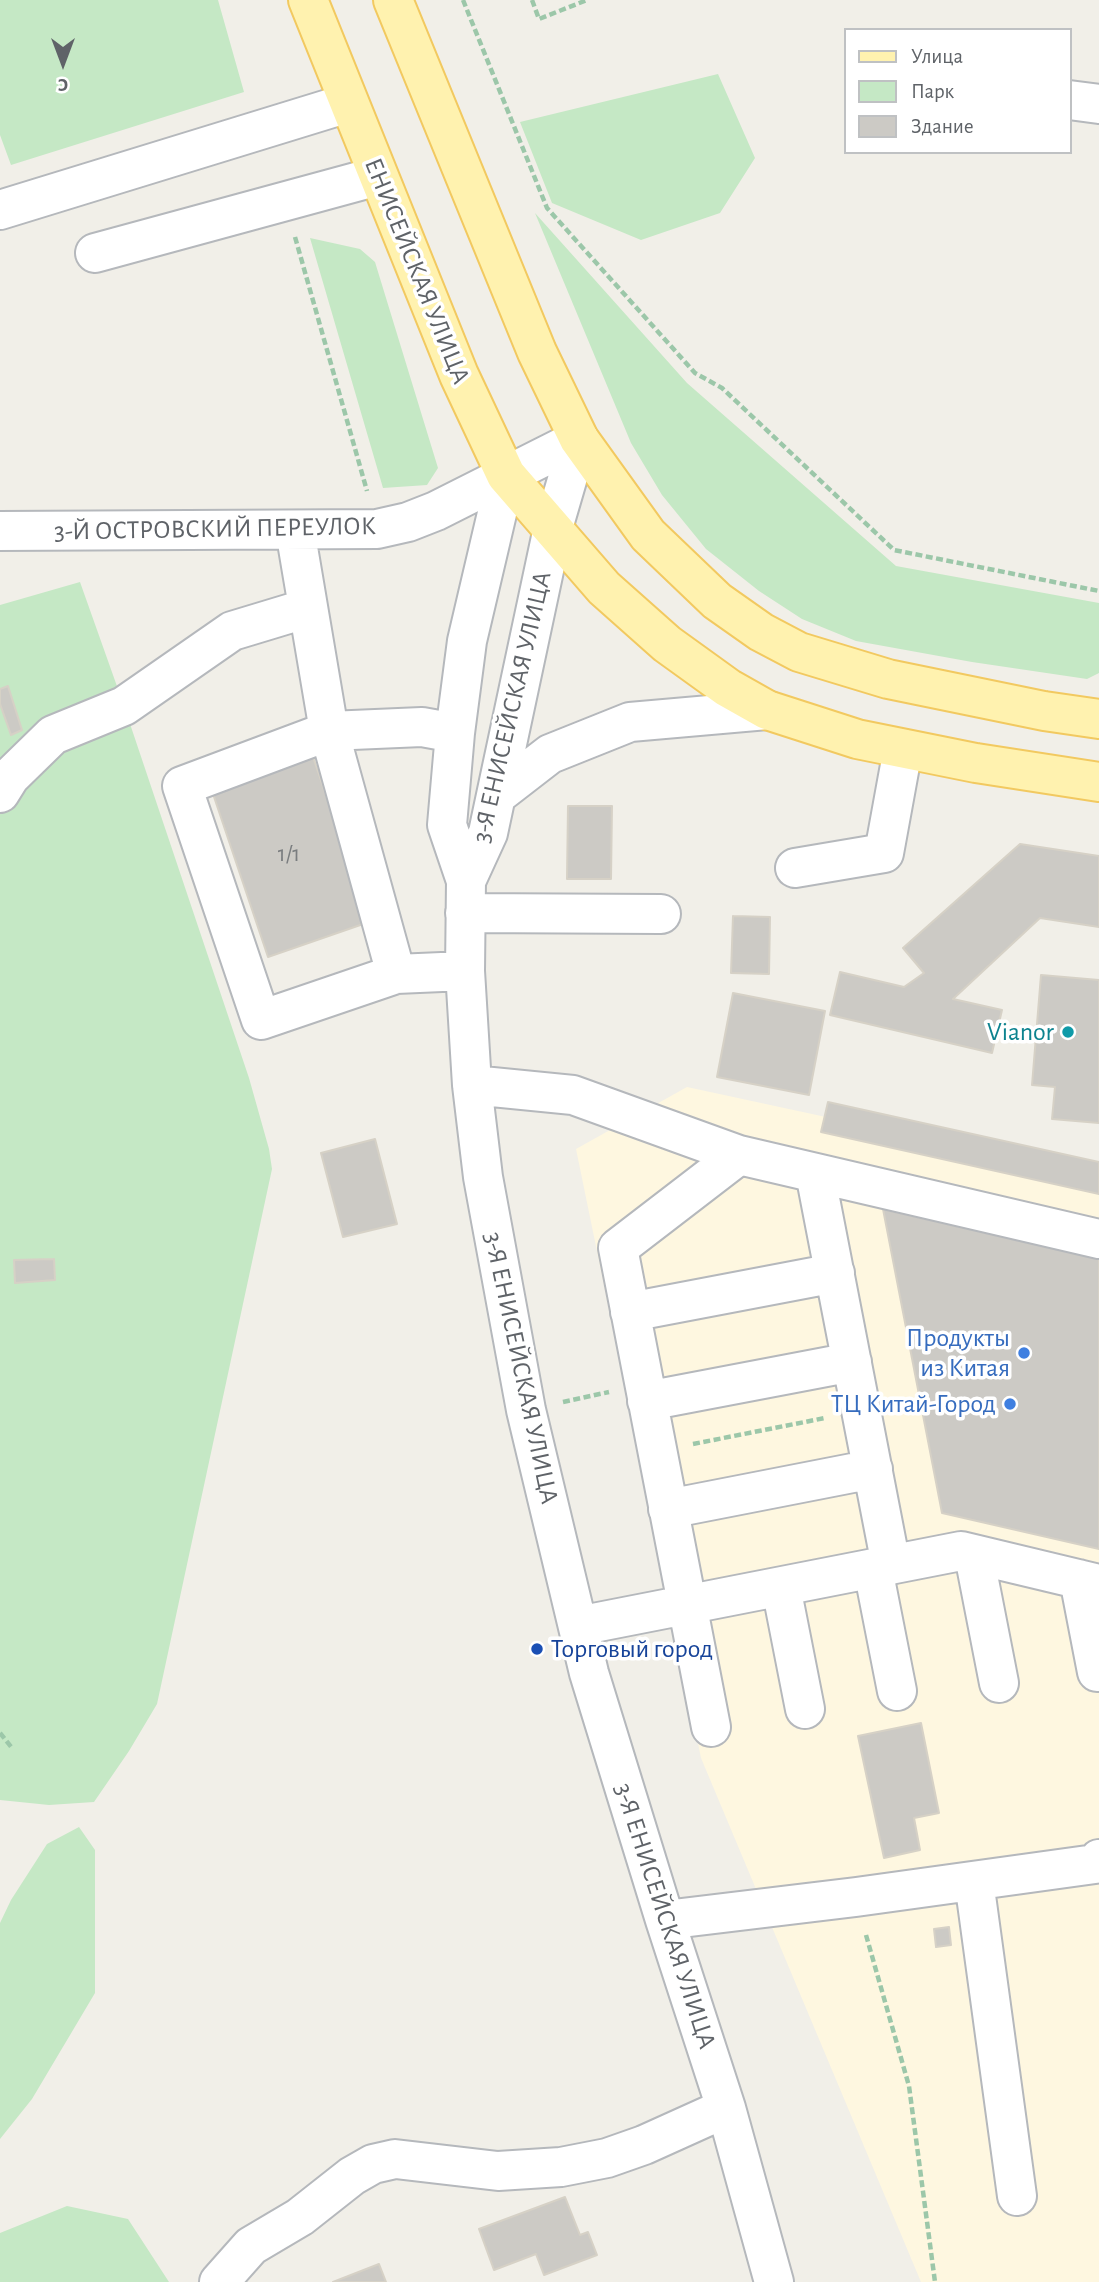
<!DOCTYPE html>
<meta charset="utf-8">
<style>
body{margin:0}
#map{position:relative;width:1099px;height:2282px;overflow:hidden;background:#f1efe8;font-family:"Alegreya Sans",sans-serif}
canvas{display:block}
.legend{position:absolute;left:844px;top:28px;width:228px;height:126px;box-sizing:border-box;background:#fff;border:2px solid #bfc1c3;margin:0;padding:9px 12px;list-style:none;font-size:21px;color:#5f6368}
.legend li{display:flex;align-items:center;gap:14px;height:35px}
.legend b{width:35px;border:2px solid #bfc1c3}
.north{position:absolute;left:28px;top:28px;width:70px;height:70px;-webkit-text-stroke:5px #fff;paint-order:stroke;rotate:180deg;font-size:19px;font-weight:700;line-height:28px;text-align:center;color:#5f6368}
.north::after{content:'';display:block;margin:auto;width:24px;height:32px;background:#5f6368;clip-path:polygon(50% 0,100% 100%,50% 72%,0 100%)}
</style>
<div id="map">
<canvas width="1099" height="2282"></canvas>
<ul class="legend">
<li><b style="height:9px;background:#fff2af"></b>Улица</li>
<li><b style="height:19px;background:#c5e8c5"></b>Парк</li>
<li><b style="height:19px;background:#cccac5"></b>Здание</li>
</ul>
<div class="north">С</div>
</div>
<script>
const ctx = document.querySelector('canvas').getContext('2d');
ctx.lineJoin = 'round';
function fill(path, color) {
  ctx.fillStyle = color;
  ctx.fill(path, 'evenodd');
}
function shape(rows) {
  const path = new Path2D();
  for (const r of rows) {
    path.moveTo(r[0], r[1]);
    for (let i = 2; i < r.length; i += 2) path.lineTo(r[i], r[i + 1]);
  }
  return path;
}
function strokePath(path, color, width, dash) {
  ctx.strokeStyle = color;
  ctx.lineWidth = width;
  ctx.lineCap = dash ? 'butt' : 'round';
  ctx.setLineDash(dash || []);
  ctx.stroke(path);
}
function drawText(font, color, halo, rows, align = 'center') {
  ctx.font = font + ' "Alegreya Sans",sans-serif';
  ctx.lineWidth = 7;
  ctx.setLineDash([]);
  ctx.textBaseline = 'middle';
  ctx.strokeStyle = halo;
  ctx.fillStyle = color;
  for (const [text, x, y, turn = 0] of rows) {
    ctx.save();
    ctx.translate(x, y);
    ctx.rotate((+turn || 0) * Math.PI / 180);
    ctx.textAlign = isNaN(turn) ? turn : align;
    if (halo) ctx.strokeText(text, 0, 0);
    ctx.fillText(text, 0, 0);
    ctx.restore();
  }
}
fill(shape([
 [687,1087,1099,1176,1099,2282,921,2282,701,1758,576,1149]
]), '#fef7e0');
fill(shape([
 [0,0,218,0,244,92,11,165,0,135],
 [718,74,755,158,720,213,641,240,552,203,520,122],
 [535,213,687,383,896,566,1099,603,1099,673,1087,679,972,662,856,641,802,619,759,591,706,549,662,495,631,443],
 [310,238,360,249,375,262,438,468,427,485,383,488],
 [80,582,124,706,249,1078,269,1149,272,1169,157,1704,129,1751,94,1802,49,1805,0,1800,0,605],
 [79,1827,95,1850,95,1993,32,2099,0,2139,0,1923,11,1900,47,1844],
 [67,2206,128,2219,169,2282,0,2282,0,2233]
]), '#c5e8c5');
const building = shape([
 [8,686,22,730,11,735,0,704,0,689,8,686],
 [311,751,369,922,268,957,210,785,311,751],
 [568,806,612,806,611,879,567,879,568,806],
 [1020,844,1099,856,1099,927,1040,918,953,999,1002,1010,992,1053,830,1015,840,972,904,987,924,973,903,948,1020,844],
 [733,916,770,917,769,974,731,973,733,916],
 [1041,975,1099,980,1099,1123,1052,1119,1055,1087,1032,1085,1041,975],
 [733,993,825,1011,809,1095,717,1077,733,993],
 [828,1102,1099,1162,1099,1194,821,1132,828,1102],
 [375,1139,397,1224,343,1237,321,1153,375,1139],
 [883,1209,1099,1259,1099,1549,942,1513,883,1209],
 [54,1259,55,1280,15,1283,14,1260,54,1259],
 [921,1723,939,1813,914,1818,920,1850,884,1858,858,1736,921,1723],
 [949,1927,951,1945,936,1947,934,1929,949,1927],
 [565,2197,580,2235,588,2232,597,2255,544,2275,536,2254,494,2270,479,2229,565,2197],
 [379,2264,386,2282,333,2282,379,2264]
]);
fill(building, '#cccac5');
strokePath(building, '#d6d1c6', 2);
const minor = shape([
 [1069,100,1099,104],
 [0,210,348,103],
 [95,253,378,176],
 [579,439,553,528,488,833,466,881,465,971,472,1085,483,1177,526,1410,589,1673,665,1920,726,2108,774,2282],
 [295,530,329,731,396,974],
 [0,531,377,529,408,522,436,511,579,439],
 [455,733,422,727,329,731,182,786,261,1020,396,974,465,971],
 [0,793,10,777,53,735,124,706,232,631,308,608],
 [497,795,550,754,630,722,767,710],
 [795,868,884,853,903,749],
 [466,881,447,825,455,733,467,641,506,475],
 [465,913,661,914],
 [472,1085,573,1095,739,1155,1099,1239],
 [815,1173,891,1565],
 [630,1312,835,1273],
 [647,1401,852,1362],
 [668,1509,873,1469],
 [974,1555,999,1683],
 [873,1569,897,1691],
 [1079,1579,1097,1672],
 [781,1587,805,1709],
 [578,1626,961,1551,1099,1584],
 [711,1727,618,1248,739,1155],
 [974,1881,1017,2196],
 [665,1920,856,1897,1095,1864,1099,1859],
 [219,2282,251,2246,300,2217,352,2176,373,2164,395,2159,498,2171,561,2167,607,2158,644,2145,726,2108]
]);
const major = shape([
 [308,0,459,375,506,475,604,588,667,644,728,688,767,710,857,739,976,763,1099,782],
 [393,0,537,352,579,439,648,535,717,601,761,632,799,652,888,679,1044,711,1099,719]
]);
strokePath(minor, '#b5b8bc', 42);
strokePath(major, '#f2c960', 42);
strokePath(shape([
 [463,0,547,208,695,373,722,388,894,550,1099,591],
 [532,0,539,19,587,0],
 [295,237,367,491],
 [563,1402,609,1392],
 [693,1444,825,1418],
 [0,1733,12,1748],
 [866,1935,909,2086,935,2282]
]), '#9cc7a9', 4.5, [7, 3.5]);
strokePath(minor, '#fff', 38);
strokePath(major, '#fff2af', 38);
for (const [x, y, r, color] of [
 [1068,1032,7,"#0f9aa8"],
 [1024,1353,7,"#3f7fe0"],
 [1010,1404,7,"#3f7fe0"],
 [537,1649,7,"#1a4fb4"]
]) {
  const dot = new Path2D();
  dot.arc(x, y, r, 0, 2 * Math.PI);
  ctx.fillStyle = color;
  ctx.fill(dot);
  strokePath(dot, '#fff', 2.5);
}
drawText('23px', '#7a7d7f', null, [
 ["1/1",289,854]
]);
drawText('26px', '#5f6368', '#fff', [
 ["ЕНИСЕЙСКАЯ УЛИЦА",417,271,68],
 ["3-Й ОСТРОВСКИЙ ПЕРЕУЛОК",215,529,-1],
 ["3-Я ЕНИСЕЙСКАЯ УЛИЦА",512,707,-77],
 ["3-Я ЕНИСЕЙСКАЯ УЛИЦА",521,1368,78],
 ["3-Я ЕНИСЕЙСКАЯ УЛИЦА",665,1916,72]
]);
drawText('26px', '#0d838f', '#fff', [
 ["Vianor",1054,1032]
], 'right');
drawText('26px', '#366cbe', '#fff', [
 ["Продукты",1010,1338],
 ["из Китая",1010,1368],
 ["ТЦ Китай-Город",996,1404]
], 'right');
drawText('26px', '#164399', '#fff', [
 ["Торговый город",551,1649]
], 'left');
</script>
